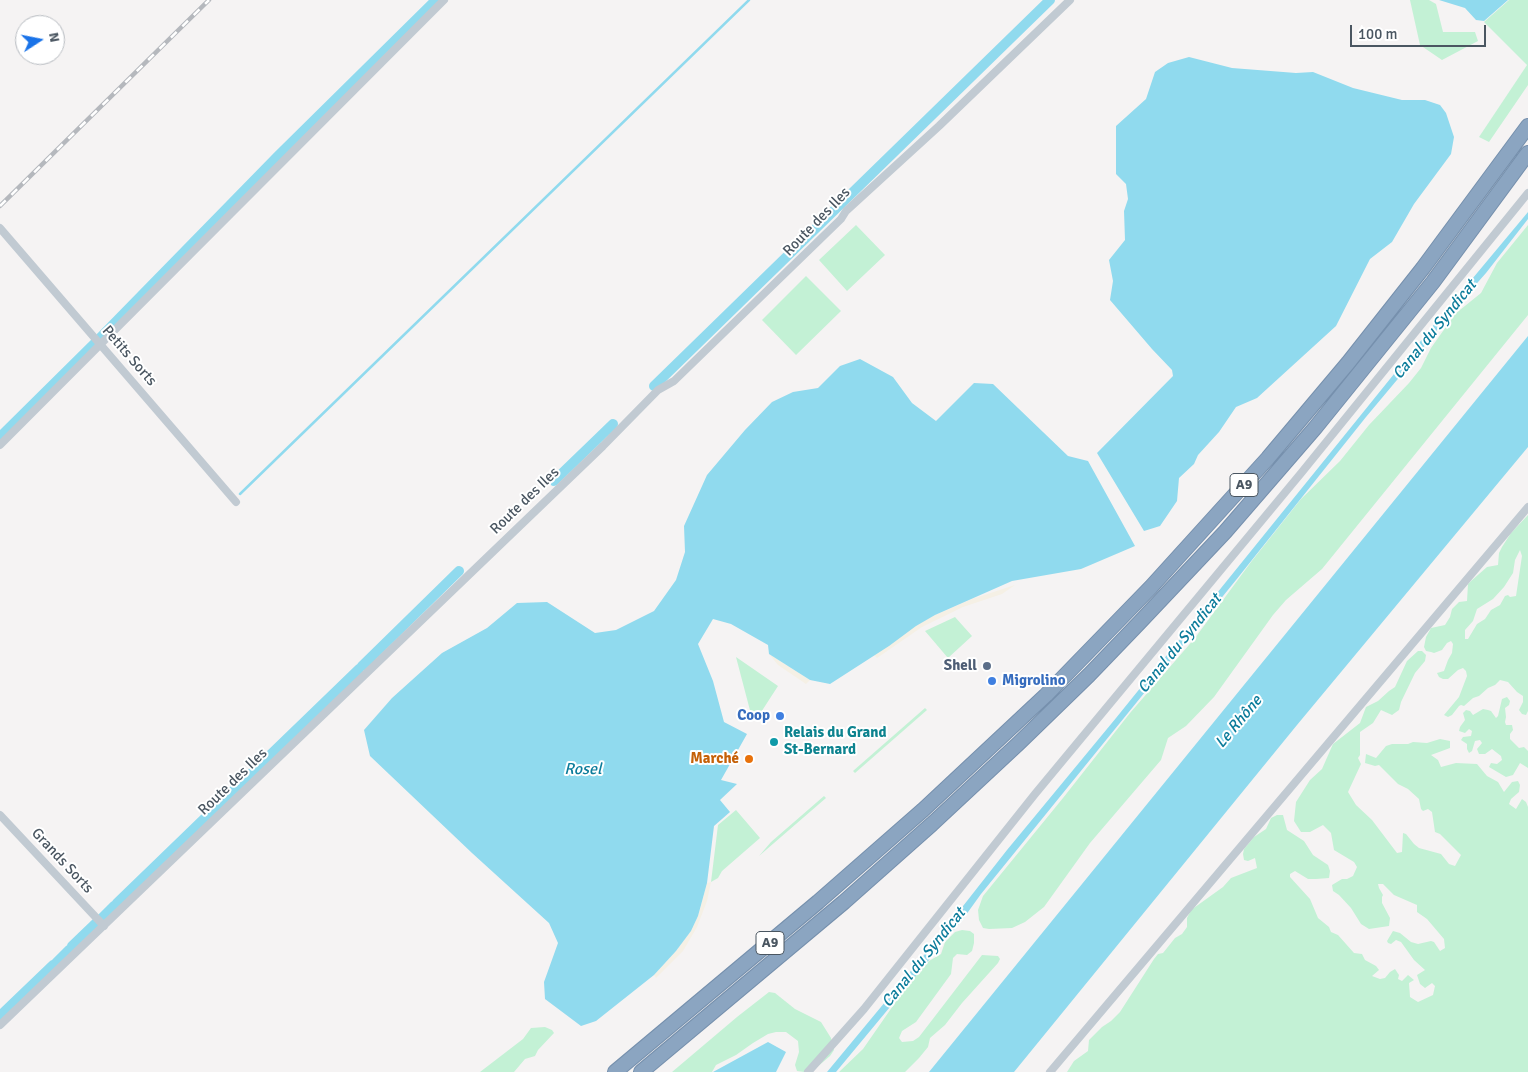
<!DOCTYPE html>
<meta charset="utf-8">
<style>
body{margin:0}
#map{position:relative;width:1528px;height:1072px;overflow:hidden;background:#f5f3f3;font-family:Signika,sans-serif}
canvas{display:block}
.north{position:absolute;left:15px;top:15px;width:50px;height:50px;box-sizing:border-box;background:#fff;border:1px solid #b7bbc0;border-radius:50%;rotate:79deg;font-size:14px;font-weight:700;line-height:20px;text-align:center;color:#4a5661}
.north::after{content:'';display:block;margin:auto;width:18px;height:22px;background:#1a73e8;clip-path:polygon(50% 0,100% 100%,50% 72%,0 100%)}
.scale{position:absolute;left:1350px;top:25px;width:136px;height:22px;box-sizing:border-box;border:2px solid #4a5661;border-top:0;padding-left:6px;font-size:15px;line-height:18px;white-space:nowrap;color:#4a5661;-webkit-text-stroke:4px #fff;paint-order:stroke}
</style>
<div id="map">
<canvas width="1528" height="1072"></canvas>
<div class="north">N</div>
<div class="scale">100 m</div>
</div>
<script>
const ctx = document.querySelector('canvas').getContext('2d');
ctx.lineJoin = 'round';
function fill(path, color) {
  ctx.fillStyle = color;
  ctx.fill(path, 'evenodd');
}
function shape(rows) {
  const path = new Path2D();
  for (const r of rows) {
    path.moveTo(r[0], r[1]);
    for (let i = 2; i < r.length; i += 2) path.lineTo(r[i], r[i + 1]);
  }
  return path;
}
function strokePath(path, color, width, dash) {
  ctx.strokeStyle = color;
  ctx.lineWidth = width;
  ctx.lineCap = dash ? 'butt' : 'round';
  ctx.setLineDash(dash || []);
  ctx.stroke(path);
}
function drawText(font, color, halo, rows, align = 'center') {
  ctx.font = font + ' Signika,sans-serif';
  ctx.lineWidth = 4;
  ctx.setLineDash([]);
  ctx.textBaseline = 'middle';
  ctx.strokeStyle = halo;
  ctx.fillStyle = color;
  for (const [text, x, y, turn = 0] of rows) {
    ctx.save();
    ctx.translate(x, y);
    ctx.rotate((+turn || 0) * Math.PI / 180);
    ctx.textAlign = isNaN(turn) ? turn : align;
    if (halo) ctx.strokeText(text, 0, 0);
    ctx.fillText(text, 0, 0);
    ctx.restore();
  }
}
fill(shape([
 [1410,0,1429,0,1436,4,1443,32,1475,32,1478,41,1442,60,1420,45],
 [1509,0,1528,0,1528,85,1489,142,1479,137,1527,65,1484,22],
 [856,225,885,255,847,291,819,260],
 [1528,225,1528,315,1322,569,1286,600,1273,615,1214,697,1186,726,1168,738,1161,760,1090,843,1044,907,1025,922,1012,928,989,929,983,928,979,920,978,910,983,896,1063,798,1130,713,1195,638,1251,562,1301,499,1340,461,1369,425,1409,383,1421,368,1431,348,1455,314,1481,293,1497,263],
 [806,276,841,311,796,355,762,320],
 [1528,515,1528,711,1526,715,1522,714,1519,710,1523,702,1523,696,1517,692,1508,682,1500,680,1495,685,1488,688,1479,696,1473,698,1464,706,1461,705,1459,706,1452,715,1448,717,1444,715,1459,697,1467,676,1466,671,1463,668,1458,670,1448,679,1443,679,1439,677,1437,673,1444,671,1448,660,1452,653,1453,644,1451,641,1447,643,1442,650,1434,653,1431,652,1426,651,1424,647,1426,637,1431,628,1445,625,1450,617,1452,609,1459,602,1467,601,1468,584,1471,581,1487,567,1498,565,1499,553,1502,547,1511,533],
 [1520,550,1522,556,1516,596,1510,597,1508,595,1505,596,1500,605,1491,610,1485,619,1477,624,1468,639,1465,639,1465,630,1473,621,1477,609,1493,599,1504,587,1513,573,1515,560],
 [955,617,972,636,948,658,925,631],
 [1418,651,1422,651,1426,655,1425,661,1415,673,1401,702,1399,710,1392,715,1381,710,1373,723,1360,732,1360,755,1358,758,1361,764,1348,792,1356,805,1372,820,1397,853,1402,852,1403,833,1406,834,1414,844,1419,848,1441,854,1449,864,1455,866,1461,855,1440,834,1435,832,1432,812,1428,809,1423,811,1421,809,1419,799,1408,789,1398,784,1379,765,1375,766,1365,763,1366,754,1376,758,1386,746,1392,744,1408,744,1413,742,1427,743,1440,739,1450,741,1450,748,1431,755,1438,760,1441,767,1456,763,1477,764,1487,776,1498,782,1504,792,1512,782,1518,781,1520,785,1519,792,1511,799,1509,804,1516,809,1522,799,1526,802,1528,807,1528,1072,1067,1072,1074,1061,1088,1051,1089,1040,1102,1027,1111,1021,1120,1012,1154,959,1158,954,1163,953,1175,938,1182,934,1187,927,1187,918,1191,910,1223,887,1231,878,1257,868,1255,858,1248,861,1244,860,1243,854,1244,849,1254,837,1266,829,1271,818,1277,815,1283,815,1287,830,1304,841,1313,855,1328,865,1330,871,1329,878,1316,879,1308,879,1295,871,1290,874,1290,877,1310,899,1318,918,1329,927,1331,932,1338,935,1354,953,1362,954,1365,960,1376,966,1379,970,1372,976,1380,979,1385,978,1390,972,1395,969,1399,975,1398,979,1402,981,1408,975,1414,980,1409,983,1410,997,1418,1002,1433,995,1435,986,1432,983,1425,988,1420,984,1417,975,1425,970,1414,960,1401,942,1396,940,1391,944,1388,943,1387,941,1393,931,1400,933,1411,942,1418,944,1431,941,1434,942,1440,951,1445,948,1444,939,1427,919,1417,912,1417,905,1394,895,1383,884,1378,884,1379,888,1383,895,1382,897,1382,903,1390,918,1389,926,1369,929,1361,924,1351,908,1339,895,1333,891,1332,885,1342,879,1347,879,1353,876,1357,867,1354,862,1334,850,1331,833,1323,825,1310,832,1301,832,1294,821,1296,802,1310,780,1322,769,1333,744,1360,723,1366,707,1378,701,1389,691,1395,687,1407,661],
 [736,657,778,686,756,720,752,718],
 [1507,697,1510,701,1509,705,1505,708,1506,717,1505,722,1506,725,1512,725,1513,730,1510,734,1510,739,1519,748,1524,747,1528,751,1528,768,1520,763,1513,775,1506,777,1489,767,1491,763,1497,764,1502,760,1501,756,1492,749,1485,754,1479,754,1477,749,1482,743,1480,740,1475,741,1472,751,1469,753,1467,749,1467,744,1461,740,1463,737,1471,736,1472,731,1469,729,1465,733,1459,731,1460,727,1465,720,1463,713,1466,710,1470,711,1473,715,1483,709,1488,710,1491,711,1496,718,1498,716,1502,699],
 [925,708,927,710,855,773,853,771],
 [824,796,826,798,759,856,771,842],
 [736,810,760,838,722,871,718,878,711,882,718,825],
 [962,930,970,931,974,934,974,943,972,951,967,955,957,954,953,958,951,974,916,1022,902,1031,899,1038,902,1042,913,1041,919,1037,982,955,998,956,1000,959,998,963,962,1003,945,1025,930,1038,928,1047,919,1058,905,1072,839,1072,863,1049,913,977,929,961,941,954,945,942,955,932],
 [769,992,775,993,795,1009,821,1022,831,1038,834,1050,830,1056,816,1068,804,1072,797,1071,795,1065,799,1052,798,1041,786,1032,776,1032,768,1034,753,1043,736,1055,716,1065,712,1072,672,1072,737,1017],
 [545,1027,552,1030,554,1033,538,1050,535,1056,525,1059,514,1072,480,1072,523,1039,531,1028]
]), '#c3f1d5');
fill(shape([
 [1015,585,1002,594,963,607,922,627,877,658,874,655,916,625,935,615,972,599],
 [769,654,810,680,806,684,778,665],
 [711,882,707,901,697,927,683,951,656,978,654,975,676,951,691,931,698,916,707,883]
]), '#f5f0e5');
fill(shape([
 [1439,0,1508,0,1484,21,1476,20,1465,8],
 [1189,57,1232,68,1296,73,1313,72,1353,88,1402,100,1425,100,1440,105,1446,113,1454,137,1451,154,1414,204,1392,242,1370,259,1336,326,1257,398,1236,407,1219,432,1198,455,1194,464,1179,478,1177,501,1160,526,1144,531,1097,453,1173,376,1172,370,1152,349,1110,300,1113,281,1109,260,1125,240,1124,211,1128,199,1126,184,1116,174,1116,126,1146,99,1155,72,1168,63],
 [1528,212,1528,219,1486,273,1448,316,1412,362,1366,417,1236,580,981,894,963,919,836,1072,827,1072,934,943,1007,850,1116,718,1432,327],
 [1528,336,1528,447,1297,725,1014,1072,929,1072],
 [860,359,893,377,912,403,936,421,974,383,993,384,1068,456,1088,461,1135,546,1081,569,1012,581,935,615,916,626,889,646,830,684,810,680,769,654,768,645,731,624,713,619,698,644,713,681,724,722,747,734,721,780,737,784,720,800,730,812,714,826,707,883,698,916,691,931,676,951,654,975,596,1021,581,1026,545,999,544,982,558,943,549,923,472,853,370,756,364,730,392,698,442,653,487,628,517,603,547,602,595,633,616,630,654,611,676,580,685,552,684,526,707,475,745,430,772,402,793,392,818,388,840,366],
 [768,1042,786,1052,776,1072,713,1072]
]), '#90daee');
strokePath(shape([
 [240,494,749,0]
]), '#90daee', 2.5);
strokePath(shape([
 [100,338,278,156,436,0],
 [654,386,1050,0],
 [0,437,96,342],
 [554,481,613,424],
 [362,666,459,571],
 [117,903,359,669],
 [101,919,114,906],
 [72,946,97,922],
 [56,963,69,950],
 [0,1016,53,965]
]), '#90daee', 10);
const motorway = shape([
 [615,1072,818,902,923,810,1046,695,1151,587,1268,458,1348,363,1423,268,1528,126],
 [641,1072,844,902,932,824,1019,743,1089,675,1140,622,1225,532,1315,428,1433,282,1528,153]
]);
strokePath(motorway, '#7690ad', 16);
strokePath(shape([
 [0,228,236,502],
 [0,445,444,0],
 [0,815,104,926],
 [0,1025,603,446,658,390,674,381,841,219,846,211,939,126,1070,0],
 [808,1072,864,1009,1035,794,1302,472,1528,193],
 [1050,1072,1528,507]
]), '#c1cad2', 8);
strokePath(motorway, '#8ba5c1', 14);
const rail = shape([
 [0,206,209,0]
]);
strokePath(rail, '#b5b8bd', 4.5);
strokePath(rail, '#fff', 2.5, [8]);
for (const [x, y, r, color] of [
 [987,666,5,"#5c6f8a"],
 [992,681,5,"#3f7fe0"],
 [780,716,5,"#3f7fe0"],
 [774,742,5,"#0f9aa8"],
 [749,759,5,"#e8710a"]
]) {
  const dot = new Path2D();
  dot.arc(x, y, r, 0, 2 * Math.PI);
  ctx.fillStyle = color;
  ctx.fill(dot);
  strokePath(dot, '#fff', 2);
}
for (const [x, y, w] of [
 [1244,485,28],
 [770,943,28]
]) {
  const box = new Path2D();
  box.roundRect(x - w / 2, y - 11.5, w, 23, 4);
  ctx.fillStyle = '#fff';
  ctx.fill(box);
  strokePath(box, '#4a5661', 1);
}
drawText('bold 14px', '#4a5661', null, [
 ["A9",1244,485],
 ["A9",770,943]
]);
drawText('15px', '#4a5661', '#fff', [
 ["Route des Iles",817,222,-46],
 ["Petits Sorts",129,356,49],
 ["Route des Iles",525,501,-44],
 ["Route des Iles",233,782,-44],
 ["Grands Sorts",62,861,47]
]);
drawText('bold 15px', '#4e5e75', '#fff', [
 ["Shell",977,666]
], 'right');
drawText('bold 15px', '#366cbe', '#fff', [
 ["Migrolino",1002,681],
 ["Coop",770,716,"right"]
], 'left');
drawText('bold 15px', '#0d838f', '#fff', [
 ["Relais du Grand",784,733],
 ["St-Bernard",784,750]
], 'left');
drawText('bold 15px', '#c56008', '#fff', [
 ["Marché",739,759]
], 'right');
drawText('italic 16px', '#0c7c9b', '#fff', [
 ["Canal du Syndicat",1435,330,-51],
 ["Canal du Syndicat",1180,644,-51],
 ["Le Rhône",1239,722,-50],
 ["Rosel",583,770],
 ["Canal du Syndicat",924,958,-51]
]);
</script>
